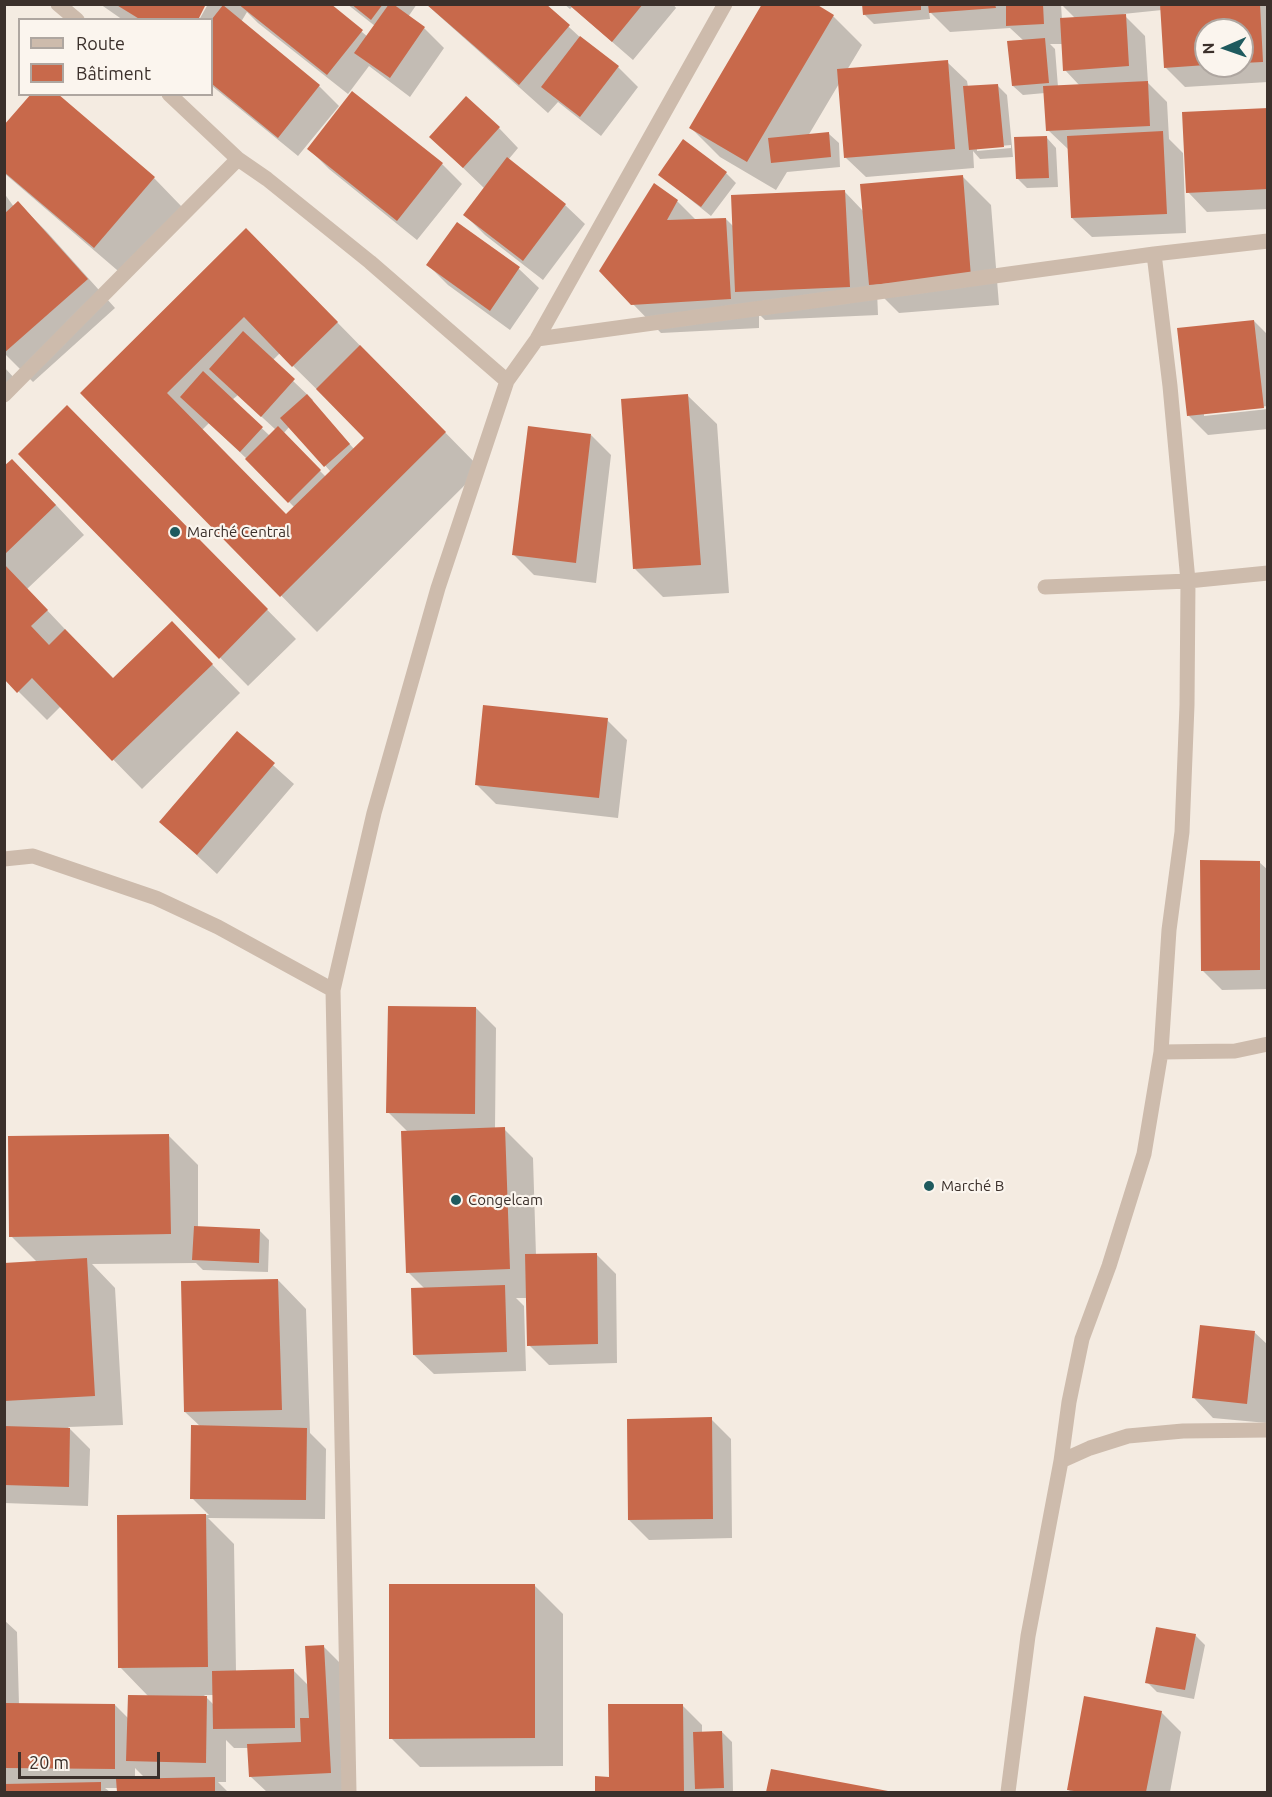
<!DOCTYPE html>
<meta charset="utf-8">
<style>
body{margin:0}
#map{position:relative;width:1272px;height:1797px;overflow:hidden;background:#f4ebe1;font-family:Ubuntu,sans-serif}
canvas{display:block}
.frame{position:absolute;inset:0;border:6px solid #3b302b;pointer-events:none}
.legend{position:absolute;left:18px;top:18px;width:195px;height:78px;box-sizing:border-box;background:#fbf5ee;border:2px solid #aea6a0;margin:0;padding:8px 10px;list-style:none;font-size:18px;color:#3b302b}
.legend li{display:flex;align-items:center;gap:12px;height:30px}
.legend b{width:30px;border:2px solid #aea6a0}
.north{position:absolute;left:1194px;top:18px;width:60px;height:60px;box-sizing:border-box;background:#fbf5ee;border:2px solid #aea6a0;border-radius:50%;rotate:268deg;font-size:16px;font-weight:700;line-height:24px;text-align:center;color:#3b302b}
.north::after{content:'';display:block;margin:auto;width:21px;height:27px;background:#1f5a5e;clip-path:polygon(50% 0,100% 100%,50% 72%,0 100%)}
.scale{position:absolute;left:18px;top:1752px;width:142px;height:27px;box-sizing:border-box;border:3px solid #3b302b;border-top:0;padding-left:8px;font-size:18px;line-height:21px;white-space:nowrap;color:#3b302b;-webkit-text-stroke:4px #fbf5ee;paint-order:stroke}
</style>
<div id="map">
<canvas width="1272" height="1797"></canvas>
<div class="frame"></div>
<ul class="legend">
<li><b style="height:8px;background:#cdbbac"></b>Route</li>
<li><b style="height:16px;background:#c8694b"></b>Bâtiment</li>
</ul>
<div class="north">N</div>
<div class="scale">20 m</div>
</div>
<script>
const ctx = document.querySelector('canvas').getContext('2d');
ctx.lineJoin = 'round';
function fill(path, color) {
  ctx.fillStyle = color;
  ctx.fill(path, 'evenodd');
}
function shape(rows) {
  const path = new Path2D();
  for (const r of rows) {
    path.moveTo(r[0], r[1]);
    for (let i = 2; i < r.length; i += 2) path.lineTo(r[i], r[i + 1]);
  }
  return path;
}
function strokePath(path, color, width, dash) {
  ctx.strokeStyle = color;
  ctx.lineWidth = width;
  ctx.lineCap = dash ? 'butt' : 'round';
  ctx.setLineDash(dash || []);
  ctx.stroke(path);
}
function drawText(font, color, halo, rows, align = 'center') {
  ctx.font = font + ' Ubuntu,sans-serif';
  ctx.lineWidth = 4.5;
  ctx.setLineDash([]);
  ctx.textBaseline = 'middle';
  ctx.strokeStyle = halo;
  ctx.fillStyle = color;
  for (const [text, x, y, turn = 0] of rows) {
    ctx.save();
    ctx.translate(x, y);
    ctx.rotate((+turn || 0) * Math.PI / 180);
    ctx.textAlign = isNaN(turn) ? turn : align;
    if (halo) ctx.strokeText(text, 0, 0);
    ctx.fillText(text, 0, 0);
    ctx.restore();
  }
}
fill(shape([
 [100,4,205,4,196,20,123,20],
 [208,4,328,4,368,37,375,26,347,4,417,4,408,17,424,28,444,48,410,97,369,66,348,94,258,23,247,12,241,22,319,86,339,106,298,156,212,86,212,20,199,20],
 [426,4,544,4,583,40,618,67,638,87,601,136,558,102,548,113],
 [564,4,673,4,676,8,633,60,572,7,570,9],
 [864,4,1061,4,1062,20,1076,19,1061,4,1268,4,1268,82,1185,87,1165,67,1162,10,1123,14,1145,36,1148,83,1167,102,1169,139,1183,153,1186,233,1092,237,1072,218,1069,150,1048,130,1045,93,1023,95,1013,86,1024,41,1010,28,950,32,929,11,930,19,874,24,864,14],
 [1206,30,1242,30,1242,66,1206,66],
 [1050,44,1063,44,1065,70,1080,86,1058,87,1055,49],
 [833,16,862,45,847,70,947,62,967,81,968,87,997,85,1007,95,1013,157,980,159,973,151,974,168,866,177,846,158,840,82,808,136,829,134,839,143,840,167,787,172,776,190,720,157,691,128],
 [1011,145,1011,148,977,151,977,148],
 [1268,110,1268,209,1207,212,1188,192],
 [4,128,154,178,182,207,124,276,4,173],
 [499,128,518,148,508,160,565,205,585,224,543,280,485,235,465,215,485,189,431,137],
 [1047,138,1056,148,1058,187,1027,188,1017,178],
 [309,149,442,164,462,184,417,240,329,169],
 [726,173,736,183,711,216,660,175],
 [962,176,991,205,999,305,899,313,877,291,878,315,765,320,759,314,759,328,661,333,601,271,677,201,696,220,726,219,734,227,844,191,863,211],
 [4,193,14,207,18,203,47,232,115,308,33,382,4,353],
 [457,224,519,269,539,288,510,330,448,285,428,265],
 [282,266,481,469,317,632,82,393],
 [280,353,366,438,354,449,312,401,313,400,272,361],
 [238,395,276,430,270,436,232,400],
 [209,423,247,459,295,508,286,516,202,430],
 [290,426,331,472,326,477,283,434],
 [1254,321,1268,335,1268,406,1204,413,1204,416,1268,409,1268,429,1208,435,1188,415],
 [4,367,16,380,4,390],
 [688,396,717,424,729,593,663,597,635,569],
 [67,407,296,639,248,686,20,454],
 [591,435,611,455,596,583,534,575,514,555],
 [4,468,41,489,84,535,27,589,113,680,200,652,240,693,142,789,61,706,47,720,4,677],
 [607,720,627,740,618,818,496,804,476,784],
 [237,733,294,784,217,874,161,822],
 [1259,862,1268,870,1268,989,1222,990,1202,970],
 [476,1008,496,1028,495,1129,504,1129,533,1158,536,1256,596,1254,616,1274,617,1363,549,1365,529,1345,528,1298,516,1298,524,1306,526,1371,434,1374,414,1355,425,1289,408,1272,408,1132,388,1112],
 [169,1136,198,1165,198,1227,259,1230,269,1240,268,1272,203,1270,196,1263,92,1264,115,1288,123,1425,68,1427,90,1449,88,1506,4,1503,4,1264,37,1262,11,1236],
 [278,1280,306,1309,310,1433,326,1449,325,1519,208,1518,234,1544,236,1672,294,1671,309,1686,323,1646,343,1666,350,1792,267,1792,251,1777,249,1748,234,1748,226,1740,226,1782,218,1782,228,1792,118,1792,118,1788,105,1788,110,1792,4,1792,4,1620,17,1632,19,1705,115,1705,129,1719,149,1697,120,1667,118,1517,209,1515,192,1498,201,1427,185,1412],
 [204,1695,214,1695,214,1705],
 [135,1768,147,1780,135,1780],
 [1254,1332,1268,1345,1267,1423,1213,1418,1194,1398],
 [711,1419,731,1439,732,1538,649,1540,629,1520],
 [534,1585,563,1614,563,1766,420,1767,391,1738],
 [1195,1635,1205,1645,1194,1699,1157,1692,1147,1682],
 [682,1705,702,1725,702,1733,722,1732,732,1742,733,1792,597,1792,597,1778,610,1778],
 [1161,1712,1181,1732,1170,1792,1071,1792,1068,1789],
 [772,1770,886,1792,768,1792]
]), '#0003');
fill(shape([
 [115,4,206,4,198,20,141,20],
 [238,4,331,4,363,30,327,75],
 [351,4,383,4,371,20],
 [389,4,393,4,425,27,390,78,354,53],
 [426,4,546,4,570,25,519,85],
 [568,4,643,4,612,42],
 [762,4,816,4,834,15,747,162,689,128],
 [862,4,921,4,921,10,863,15],
 [928,4,995,4,996,8,929,13],
 [1006,4,1043,4,1044,24,1006,26],
 [1160,4,1260,4,1263,62,1242,63,1242,30,1206,30,1206,65,1164,68],
 [223,5,320,85,278,138,212,84,212,19],
 [1126,14,1129,66,1063,71,1060,18],
 [580,36,619,66,580,117,541,87],
 [1045,38,1049,83,1012,86,1007,41],
 [948,60,955,149,844,158,837,69],
 [1148,81,1150,126,1046,131,1043,86],
 [998,84,1004,147,969,150,963,86],
 [352,91,443,163,397,221,307,149],
 [31,94,58,94,155,177,94,248,4,172,4,125],
 [466,96,500,127,463,168,429,137],
 [1268,108,1268,189,1186,193,1182,112],
 [1163,131,1167,214,1071,218,1067,136],
 [829,132,831,157,771,163,768,138],
 [1047,136,1049,178,1016,179,1014,137],
 [683,139,727,172,701,207,658,175],
 [507,157,566,204,523,261,463,215],
 [963,175,971,277,869,285,860,184],
 [654,183,678,200,667,220,726,218,731,299,631,305,599,271],
 [845,190,850,287,735,292,731,195],
 [18,201,88,279,4,353,4,214],
 [457,222,520,267,490,311,426,265],
 [246,228,338,322,292,367,244,317,167,393,286,514,364,438,316,389,360,345,446,432,280,597,80,393],
 [1254,320,1264,408,1187,416,1177,328],
 [243,331,295,379,261,417,209,369],
 [203,371,263,427,240,452,180,397],
 [307,394,350,444,324,467,280,418],
 [688,394,701,565,633,569,621,399],
 [67,405,268,609,219,659,18,454],
 [278,426,321,470,288,503,245,459],
 [528,426,591,434,576,563,512,555],
 [12,459,56,505,4,555,4,466],
 [4,564,48,610,31,626,49,645,65,629,113,678,172,621,213,664,112,761,32,678,17,693,4,679],
 [483,705,608,718,599,798,475,785],
 [237,731,275,763,197,855,159,822],
 [1200,860,1260,861,1260,970,1201,971],
 [388,1006,476,1007,475,1114,386,1113],
 [505,1127,510,1269,406,1273,401,1131],
 [169,1134,171,1234,9,1237,8,1136],
 [194,1226,260,1229,259,1263,192,1260],
 [597,1253,598,1344,527,1346,525,1254],
 [87,1258,95,1396,4,1401,4,1263],
 [278,1279,282,1410,184,1412,181,1281],
 [505,1285,507,1352,413,1355,411,1288],
 [1200,1325,1255,1331,1247,1404,1192,1398],
 [712,1417,713,1519,628,1520,627,1419],
 [191,1425,307,1428,306,1500,190,1499],
 [4,1426,70,1428,69,1487,4,1485],
 [206,1514,208,1667,118,1668,117,1515],
 [389,1584,535,1584,535,1738,389,1739],
 [1156,1627,1196,1634,1185,1690,1145,1683],
 [324,1645,331,1773,249,1777,247,1744,301,1742,300,1718,309,1718,305,1646],
 [294,1669,295,1728,213,1729,212,1671],
 [128,1695,207,1696,206,1763,126,1761],
 [1084,1696,1162,1711,1146,1792,1081,1792,1067,1790],
 [4,1703,115,1704,115,1769,4,1768],
 [608,1704,683,1704,684,1792,595,1792,595,1776,609,1777],
 [722,1731,724,1788,695,1789,693,1732],
 [771,1769,888,1791,888,1792,766,1792],
 [215,1777,215,1792,117,1792,116,1779],
 [101,1782,101,1792,4,1792,4,1784]
]), '#c8694b');
strokePath(shape([
 [58,4,77,20],
 [169,94,238,159,267,179,370,262,507,381],
 [537,339,1154,254,1268,241],
 [4,395,238,159],
 [1045,587,1188,581,1268,573],
 [4,859,33,856,156,898,218,927,333,990],
 [1161,1052,1235,1051,1268,1044],
 [1061,1461,1090,1448,1128,1436,1183,1431,1268,1430],
 [349,1792,333,990,374,813,438,588,507,381,537,339,725,4],
 [1008,1792,1028,1636,1061,1461,1069,1402,1082,1339,1109,1266,1144,1154,1161,1052,1169,930,1182,832,1187,705,1188,581,1170,386,1154,254]
]), '#cdbbac', 15);
for (const [x, y, r, color] of [
 [175,532,6,"#1f5a5e"],
 [929,1186,6,"#1f5a5e"],
 [456,1200,6,"#1f5a5e"]
]) {
  const dot = new Path2D();
  dot.arc(x, y, r, 0, 2 * Math.PI);
  ctx.fillStyle = color;
  ctx.fill(dot);
  strokePath(dot, '#fbf5ee', 2);
}
drawText('15px', '#3b302b', '#fbf5ee', [
 ["Marché Central",187,532],
 ["Marché B",941,1186],
 ["Congelcam",468,1200]
], 'left');
</script>
